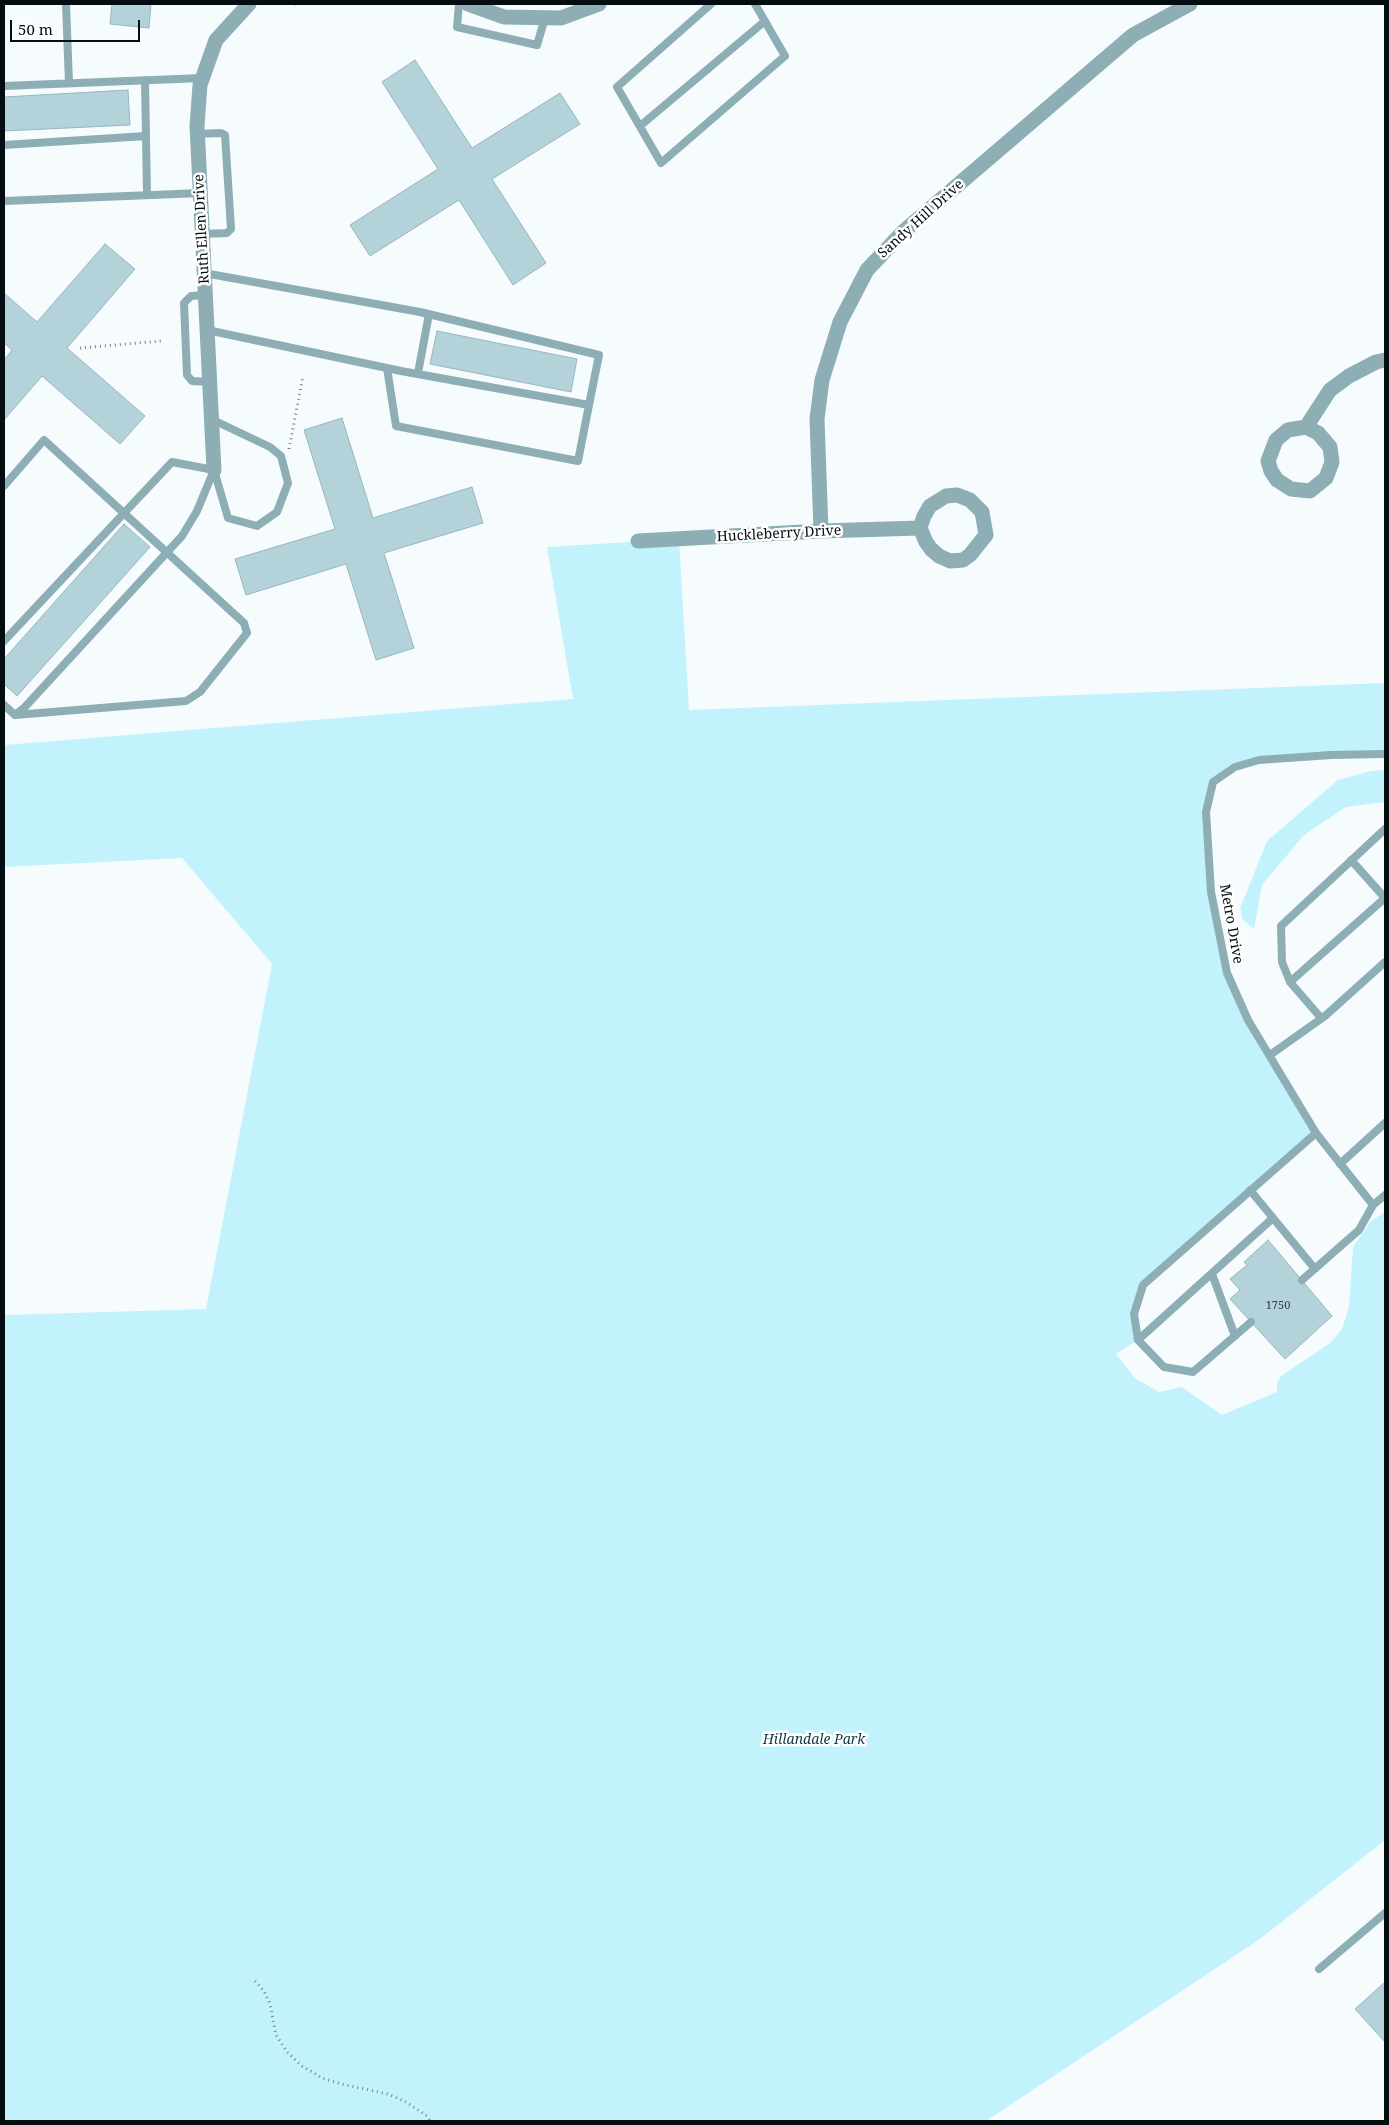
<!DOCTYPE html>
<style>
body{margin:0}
#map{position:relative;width:1389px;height:2125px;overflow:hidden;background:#f6fcfe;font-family:"Noto Serif",serif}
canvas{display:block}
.frame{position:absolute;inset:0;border:5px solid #040e10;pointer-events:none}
.scale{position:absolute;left:10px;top:20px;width:130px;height:22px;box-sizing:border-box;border:2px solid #040e10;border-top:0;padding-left:6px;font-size:15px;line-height:18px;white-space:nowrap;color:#040e10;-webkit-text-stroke:4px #fff;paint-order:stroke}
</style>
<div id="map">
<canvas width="1389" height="2125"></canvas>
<div class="frame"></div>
<div class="scale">50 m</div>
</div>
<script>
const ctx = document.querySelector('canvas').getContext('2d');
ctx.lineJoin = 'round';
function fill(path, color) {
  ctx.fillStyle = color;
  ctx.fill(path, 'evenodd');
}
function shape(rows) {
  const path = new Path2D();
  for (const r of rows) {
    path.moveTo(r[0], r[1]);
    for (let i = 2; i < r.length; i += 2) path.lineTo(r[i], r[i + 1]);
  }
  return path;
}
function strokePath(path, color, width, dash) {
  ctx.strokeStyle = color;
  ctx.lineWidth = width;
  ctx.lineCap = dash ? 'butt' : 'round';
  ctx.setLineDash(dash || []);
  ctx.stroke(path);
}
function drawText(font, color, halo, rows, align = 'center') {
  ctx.font = font + ' "Noto Serif",serif';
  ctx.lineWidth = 5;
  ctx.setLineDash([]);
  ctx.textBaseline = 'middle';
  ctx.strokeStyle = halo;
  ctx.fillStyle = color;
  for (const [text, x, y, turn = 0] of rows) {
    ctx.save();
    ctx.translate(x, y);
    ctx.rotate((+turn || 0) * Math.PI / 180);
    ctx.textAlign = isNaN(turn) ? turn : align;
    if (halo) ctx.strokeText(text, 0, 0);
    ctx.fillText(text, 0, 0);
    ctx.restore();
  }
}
fill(shape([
 [679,539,689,710,1385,683,1385,754,1331,755,1235,767,1213,782,1206,812,1211,892,1227,973,1248,1020,1316,1133,1143,1285,1134,1314,1138,1340,1116,1354,1135,1378,1159,1392,1182,1387,1222,1415,1277,1392,1277,1383,1281,1376,1330,1343,1342,1329,1349,1307,1353,1247,1371,1221,1385,1212,1385,1840,1260,1939,986,2121,4,2121,4,1315,206,1309,272,964,182,858,4,867,4,745,573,699,547,547],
 [1385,770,1385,802,1346,807,1304,835,1262,885,1254,929,1243,920,1240,908,1267,841,1338,780,1371,771]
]), '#c2f3fd');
const building = shape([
 [112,4,151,4,149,28,110,24,112,4],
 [415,60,472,148,560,93,580,124,492,179,546,263,513,285,459,200,370,256,350,225,438,169,382,82,415,60],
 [128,90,130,125,4,131,4,97,128,90],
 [105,244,135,269,67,348,145,416,120,444,42,376,4,420,4,360,12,350,4,343,4,293,37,322,105,244],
 [437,331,577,359,571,392,430,364,437,331],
 [342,418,373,518,472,487,483,523,384,553,414,648,376,660,346,564,246,595,235,559,335,529,304,430,342,418],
 [124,524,150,547,17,696,4,684,4,659,124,524],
 [1268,1240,1332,1316,1285,1359,1230,1299,1240,1290,1230,1279,1247,1265,1244,1262,1268,1240],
 [1385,1982,1385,2042,1355,2009,1385,1982]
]);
fill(building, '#b3d2d9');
strokePath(building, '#98b6bd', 1);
strokePath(shape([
 [295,4,298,7],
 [80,348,161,341],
 [289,449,303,376],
 [255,1981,264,1991,270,2004,276,2035,287,2052,302,2066,322,2078,341,2084,388,2094,406,2102,427,2116,430,2121]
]), '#7c8486', 3, [1, 4]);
strokePath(shape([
 [66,4,69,83],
 [459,4,457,27,537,45,545,18],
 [711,4,617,87,661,163,785,56,755,4],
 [145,80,147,195],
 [4,86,202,78],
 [640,126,765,21],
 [198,134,221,133,225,135,231,229,227,233,202,234],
 [4,145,146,136],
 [4,201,201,193],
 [204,273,420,312,599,355,589,405,401,371,207,330],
 [205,295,191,296,184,303,187,375,192,381,210,382],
 [387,368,396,426,578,461,589,405],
 [418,373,429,314],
 [211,419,270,447,281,456,288,483,277,512,257,526,228,518,214,470],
 [4,486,44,440,244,623,247,633,200,692,186,701,15,715],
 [4,641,172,462,214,470],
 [4,705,15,715,24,708,182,536,197,511,214,470],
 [1351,860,1385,898],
 [1290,982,1385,898],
 [1321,1018,1290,982,1282,962,1281,926,1385,829],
 [1270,1055,1325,1016,1385,962],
 [1340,1164,1385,1123],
 [1250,1190,1315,1269],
 [1373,1205,1316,1133,1248,1020,1227,973,1211,892,1206,812,1213,782,1235,767,1259,760,1331,755,1385,754],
 [1212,1274,1235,1336],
 [1302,1280,1359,1230,1373,1205,1385,1195],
 [1251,1322,1193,1372,1164,1367,1138,1340,1134,1314,1143,1285,1316,1133],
 [1138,1340,1273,1218],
 [1319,1969,1385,1913]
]), '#8daeb5', 8);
strokePath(shape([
 [468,4,504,17,561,18,599,4],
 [1306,427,1318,433,1330,447,1332,462,1326,478,1310,491,1291,489,1277,480,1271,471,1268,461,1276,440,1288,430,1306,427,1330,390,1349,376,1376,362,1385,360],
 [214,470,197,126,200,85,216,40,249,4],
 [957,495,970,500,982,512,986,535,970,555,963,560,950,561,939,556,931,549,926,542,920,528,924,516,930,506,946,496,957,495],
 [821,531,817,419,822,380,840,322,867,270,904,231,1133,35,1190,4],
 [638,541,821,531,920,528]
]), '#8daeb5', 15);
drawText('11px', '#303f42', null, [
 ["1750",1278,1306]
]);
drawText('14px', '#040e10', '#fff', [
 ["Sandy Hill Drive",921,219,-42],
 ["Ruth Ellen Drive",202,229,-93],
 ["Huckleberry Drive",779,534,-3],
 ["Metro Drive",1231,924,80]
]);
drawText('italic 14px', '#113840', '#fff', [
 ["Hillandale Park",814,1740]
]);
</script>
